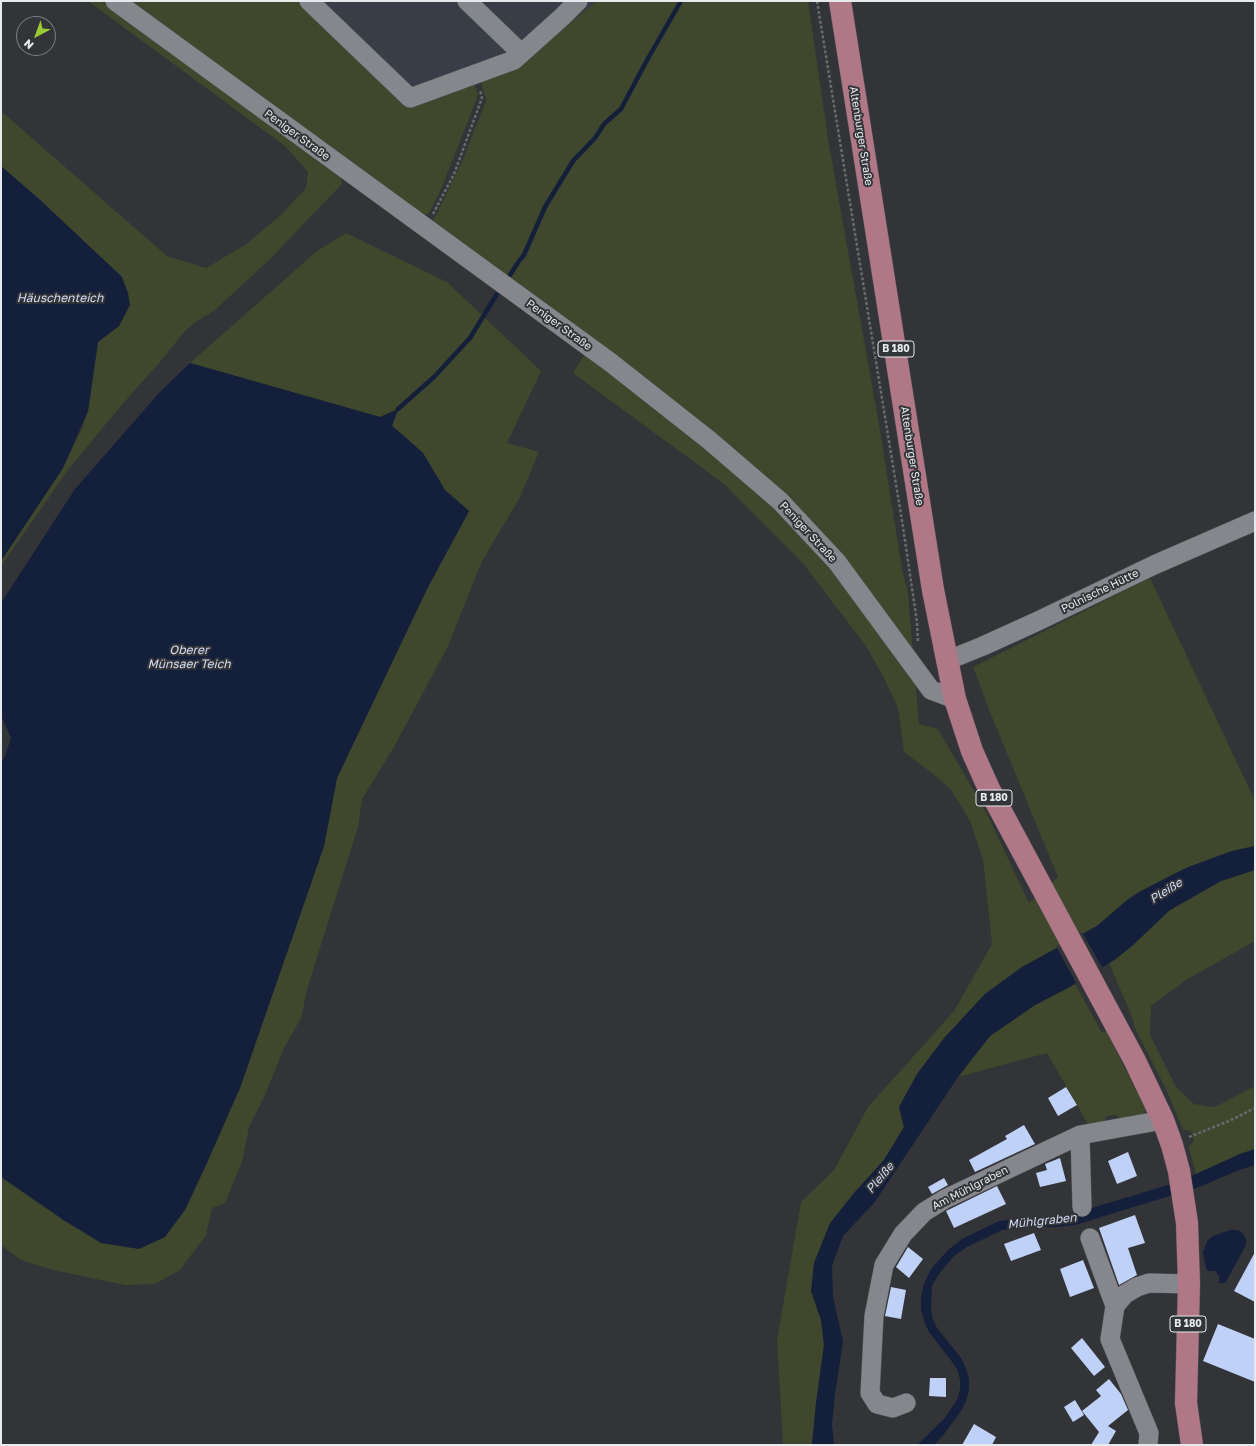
<!DOCTYPE html>
<meta charset="utf-8">
<style>
body{margin:0}
#map{position:relative;width:1256px;height:1446px;overflow:hidden;background:#323438;font-family:"Golos Text",sans-serif}
canvas{display:block}
.frame{position:absolute;inset:0;border:2px solid #e8e9ec;pointer-events:none}
.north{position:absolute;left:16px;top:16px;width:40px;height:40px;box-sizing:border-box;background:#323438;border:1px solid #7b7c80;border-radius:50%;rotate:221deg;font-size:11px;font-weight:700;line-height:16px;text-align:center;color:#e8e9ec}
.north::after{content:'';display:block;margin:auto;width:14px;height:18px;background:#9bcb32;clip-path:polygon(50% 0,100% 100%,50% 72%,0 100%)}
</style>
<div id="map">
<canvas width="1256" height="1446"></canvas>
<div class="frame"></div>
<div class="north">N</div>
</div>
<script>
const ctx = document.querySelector('canvas').getContext('2d');
ctx.lineJoin = 'round';
function fill(path, color) {
  ctx.fillStyle = color;
  ctx.fill(path, 'evenodd');
}
function shape(rows) {
  const path = new Path2D();
  for (const r of rows) {
    path.moveTo(r[0], r[1]);
    for (let i = 2; i < r.length; i += 2) path.lineTo(r[i], r[i + 1]);
  }
  return path;
}
function strokePath(path, color, width, dash) {
  ctx.strokeStyle = color;
  ctx.lineWidth = width;
  ctx.lineCap = dash ? 'butt' : 'round';
  ctx.setLineDash(dash || []);
  ctx.stroke(path);
}
function drawText(font, color, halo, rows, align = 'center') {
  ctx.font = font + ' "Golos Text",sans-serif';
  ctx.lineWidth = 4;
  ctx.setLineDash([]);
  ctx.textBaseline = 'middle';
  ctx.strokeStyle = halo;
  ctx.fillStyle = color;
  for (const [text, x, y, turn = 0] of rows) {
    ctx.save();
    ctx.translate(x, y);
    ctx.rotate((+turn || 0) * Math.PI / 180);
    ctx.textAlign = isNaN(turn) ? turn : align;
    if (halo) ctx.strokeText(text, 0, 0);
    ctx.fillText(text, 0, 0);
    ctx.restore();
  }
}
fill(shape([
 [301,1,597,1,513,70,407,105]
]), '#393d47');
fill(shape([
 [88,1,101,1,333,172,341,178,342,184,269,260,215,310,197,321,185,331,159,363,119,408,68,470,1,566,1,561,63,468,83,426,88,411,98,342,119,326,122,277,39,199,1,166,1,111,167,256,206,268,245,245,281,215,306,188,308,172,285,146],
 [128,1,301,1,407,105,474,84,478,94,475,103,442,187,429,213,424,216],
 [597,1,808,1,829,145,879,424,902,569,908,593,919,724,938,729,987,814,1029,903,1058,877,990,712,973,667,1150,578,1255,801,1255,846,1232,851,1186,868,1139,892,1126,901,1097,926,1022,967,985,994,945,1037,917,1074,899,1107,904,1127,884,1160,854,1193,811,1291,821,1320,824,1345,816,1403,812,1445,783,1445,777,1340,801,1202,834,1170,868,1107,954,1011,992,944,983,860,971,823,952,791,936,776,904,752,898,708,883,676,866,646,802,562,724,484,573,373,592,343,434,225,433,221,463,159,486,101,481,82,513,70],
 [346,233,447,282,541,371,507,443,539,452,519,499,482,561,447,648,394,747,362,799,358,827,308,986,301,1018,284,1048,264,1097,249,1127,242,1162,225,1203,212,1208,206,1235,180,1270,155,1284,125,1285,53,1270,21,1260,1,1245,1,1177,65,1221,240,1088,324,846,337,778,427,589,469,511,445,490,423,453,392,425,398,410,380,417,190,363,317,251],
 [1255,870,1255,941,1186,980,1151,1006,1150,1035,1176,1087,1194,1104,1215,1107,1255,1086,1255,1149,1240,1154,1196,1174,1189,1148,1189,1146,1194,1141,1191,1131,1183,1130,1167,1091,1135,1028,1132,1017,1109,963,1133,945,1170,910,1221,881],
 [1075,984,1102,1033,1106,1031,1146,1110,1143,1115,1136,1118,1119,1118,1116,1115,1106,1116,1105,1121,1089,1126,1047,1053,958,1077,990,1036,1035,1005]
]), '#3f482c');
fill(shape([
 [1,166,39,199,122,277,128,293,130,305,119,326,98,342,88,411,63,468,1,561],
 [190,363,380,417,398,409,392,426,423,453,445,490,469,511,427,589,337,778,324,846,240,1088,207,1163,185,1210,165,1237,139,1249,101,1243,65,1221,1,1177,1,760,4,759,11,738,1,715,1,603,75,489,159,393],
 [1255,846,1255,870,1221,881,1170,910,1133,945,1116,959,1066,989,1035,1005,990,1036,958,1077,874,1203,843,1236,832,1266,833,1297,843,1341,835,1394,832,1424,834,1445,812,1445,816,1403,824,1345,821,1320,811,1291,814,1263,830,1223,854,1193,884,1160,904,1127,899,1107,917,1074,945,1037,985,994,1022,967,1097,926,1126,901,1139,892,1186,868,1232,851],
 [1255,1149,1255,1165,1239,1170,1199,1187,1075,1225,1056,1227,1025,1227,1002,1230,967,1247,954,1256,939,1274,932,1286,931,1309,933,1320,937,1328,961,1358,966,1368,969,1379,969,1390,966,1401,961,1411,944,1434,934,1445,917,1445,944,1419,953,1406,958,1398,960,1389,960,1380,958,1371,953,1363,929,1332,925,1323,921,1310,921,1297,924,1284,931,1269,948,1250,962,1239,999,1221,1024,1218,1044,1219,1069,1215,1168,1185,1196,1174,1240,1154],
 [1230,1230,1236,1230,1242,1232,1246,1239,1246,1245,1227,1280,1224,1283,1219,1283,1219,1276,1215,1271,1208,1271,1206,1268,1203,1252,1208,1240,1213,1236]
]), '#131f3b');
fill(shape([
 [1082,932,1103,969,1077,985,1056,946]
]), '#323438');
strokePath(shape([
 [510,275,519,261,524,255,545,207,573,161,595,138,604,124,621,109,646,62,681,1],
 [398,409,434,377,470,338,497,294]
]), '#131f3b', 4.5);
fill(shape([
 [1066,1087,1077,1105,1058,1116,1048,1098],
 [1024,1125,1035,1144,975,1172,969,1160,1007,1139,1005,1136],
 [1128,1152,1137,1176,1117,1184,1108,1161],
 [1060,1158,1066,1181,1040,1187,1036,1173,1047,1170,1045,1164],
 [944,1178,948,1185,932,1194,928,1187],
 [997,1186,1006,1204,954,1228,946,1211],
 [1135,1215,1145,1243,1128,1248,1137,1275,1119,1285,1099,1228],
 [1034,1233,1041,1250,1011,1261,1004,1244],
 [908,1247,923,1259,909,1278,896,1267],
 [1255,1252,1255,1302,1234,1291],
 [1083,1260,1094,1288,1070,1297,1060,1269],
 [891,1287,906,1290,901,1319,885,1316],
 [1218,1324,1255,1339,1255,1382,1203,1361],
 [1082,1338,1105,1367,1094,1376,1071,1348],
 [930,1378,946,1378,946,1397,929,1396],
 [1109,1379,1121,1394,1128,1410,1108,1426,1116,1431,1108,1445,1091,1445,1099,1432,1082,1411,1101,1396,1096,1390],
 [1075,1400,1084,1415,1073,1422,1064,1407],
 [974,1424,996,1437,992,1445,962,1445]
]), '#c0d1f7');
const minor = shape([
 [115,1,610,362,709,440,780,501,837,562,931,690,955,699],
 [309,1,410,98,514,60,562,17,578,1],
 [467,1,521,53],
 [946,661,983,646,1038,621,1154,565,1255,521],
 [1080,1135,1082,1207],
 [1090,1238,1115,1306],
 [906,1403,893,1408,877,1404,870,1393,874,1316,884,1265,903,1234,924,1212,945,1199,1080,1135,1163,1120],
 [1148,1445,1149,1433,1110,1339,1115,1306,1125,1294,1137,1287,1149,1283,1189,1284]
]);
const major = shape([
 [840,1,933,590,955,699,972,751,989,789,1135,1061,1163,1120,1172,1145,1179,1171,1187,1223,1189,1284,1186,1403,1192,1445]
]);
strokePath(minor, '#505155', 20);
strokePath(major, '#505155', 23);
strokePath(shape([
 [817,1,903,527,917,622,918,643],
 [433,214,454,174,482,98,480,90],
 [1189,1137,1229,1121,1255,1108]
]), '#696a6e', 2.5, [3, 2]);
strokePath(minor, '#85878d', 19);
strokePath(major, '#b07787', 22);
for (const [x, y, w] of [
 [896,349,36],
 [994,798,36],
 [1188,1324,36]
]) {
  const box = new Path2D();
  box.roundRect(x - w / 2, y - 8, w, 16, 3);
  ctx.fillStyle = '#323438';
  ctx.fill(box);
  strokePath(box, '#e8e9ec', 1);
}
drawText('bold 10px', '#e8e9ec', null, [
 ["B 180",896,349],
 ["B 180",994,798],
 ["B 180",1188,1324]
]);
drawText('11px', '#e8e9ec', '#323438', [
 ["Peniger Straße",297,135,36],
 ["Altenburger Straße",861,136,81],
 ["Peniger Straße",559,325,36],
 ["Altenburger Straße",912,456,81],
 ["Peniger Straße",808,532,47],
 ["Polnische Hütte",1100,591,-26],
 ["Am Mühlgraben",970,1188,-27]
]);
drawText('italic 12px', '#d1dcf4', '#323438', [
 ["Häuschenteich",60,298],
 ["Oberer",189,650],
 ["Münsaer Teich",189,664],
 ["Pleiße",1166,891,-32],
 ["Pleiße",880,1178,-50],
 ["Mühlgraben",1042,1221,-6]
]);
</script>
